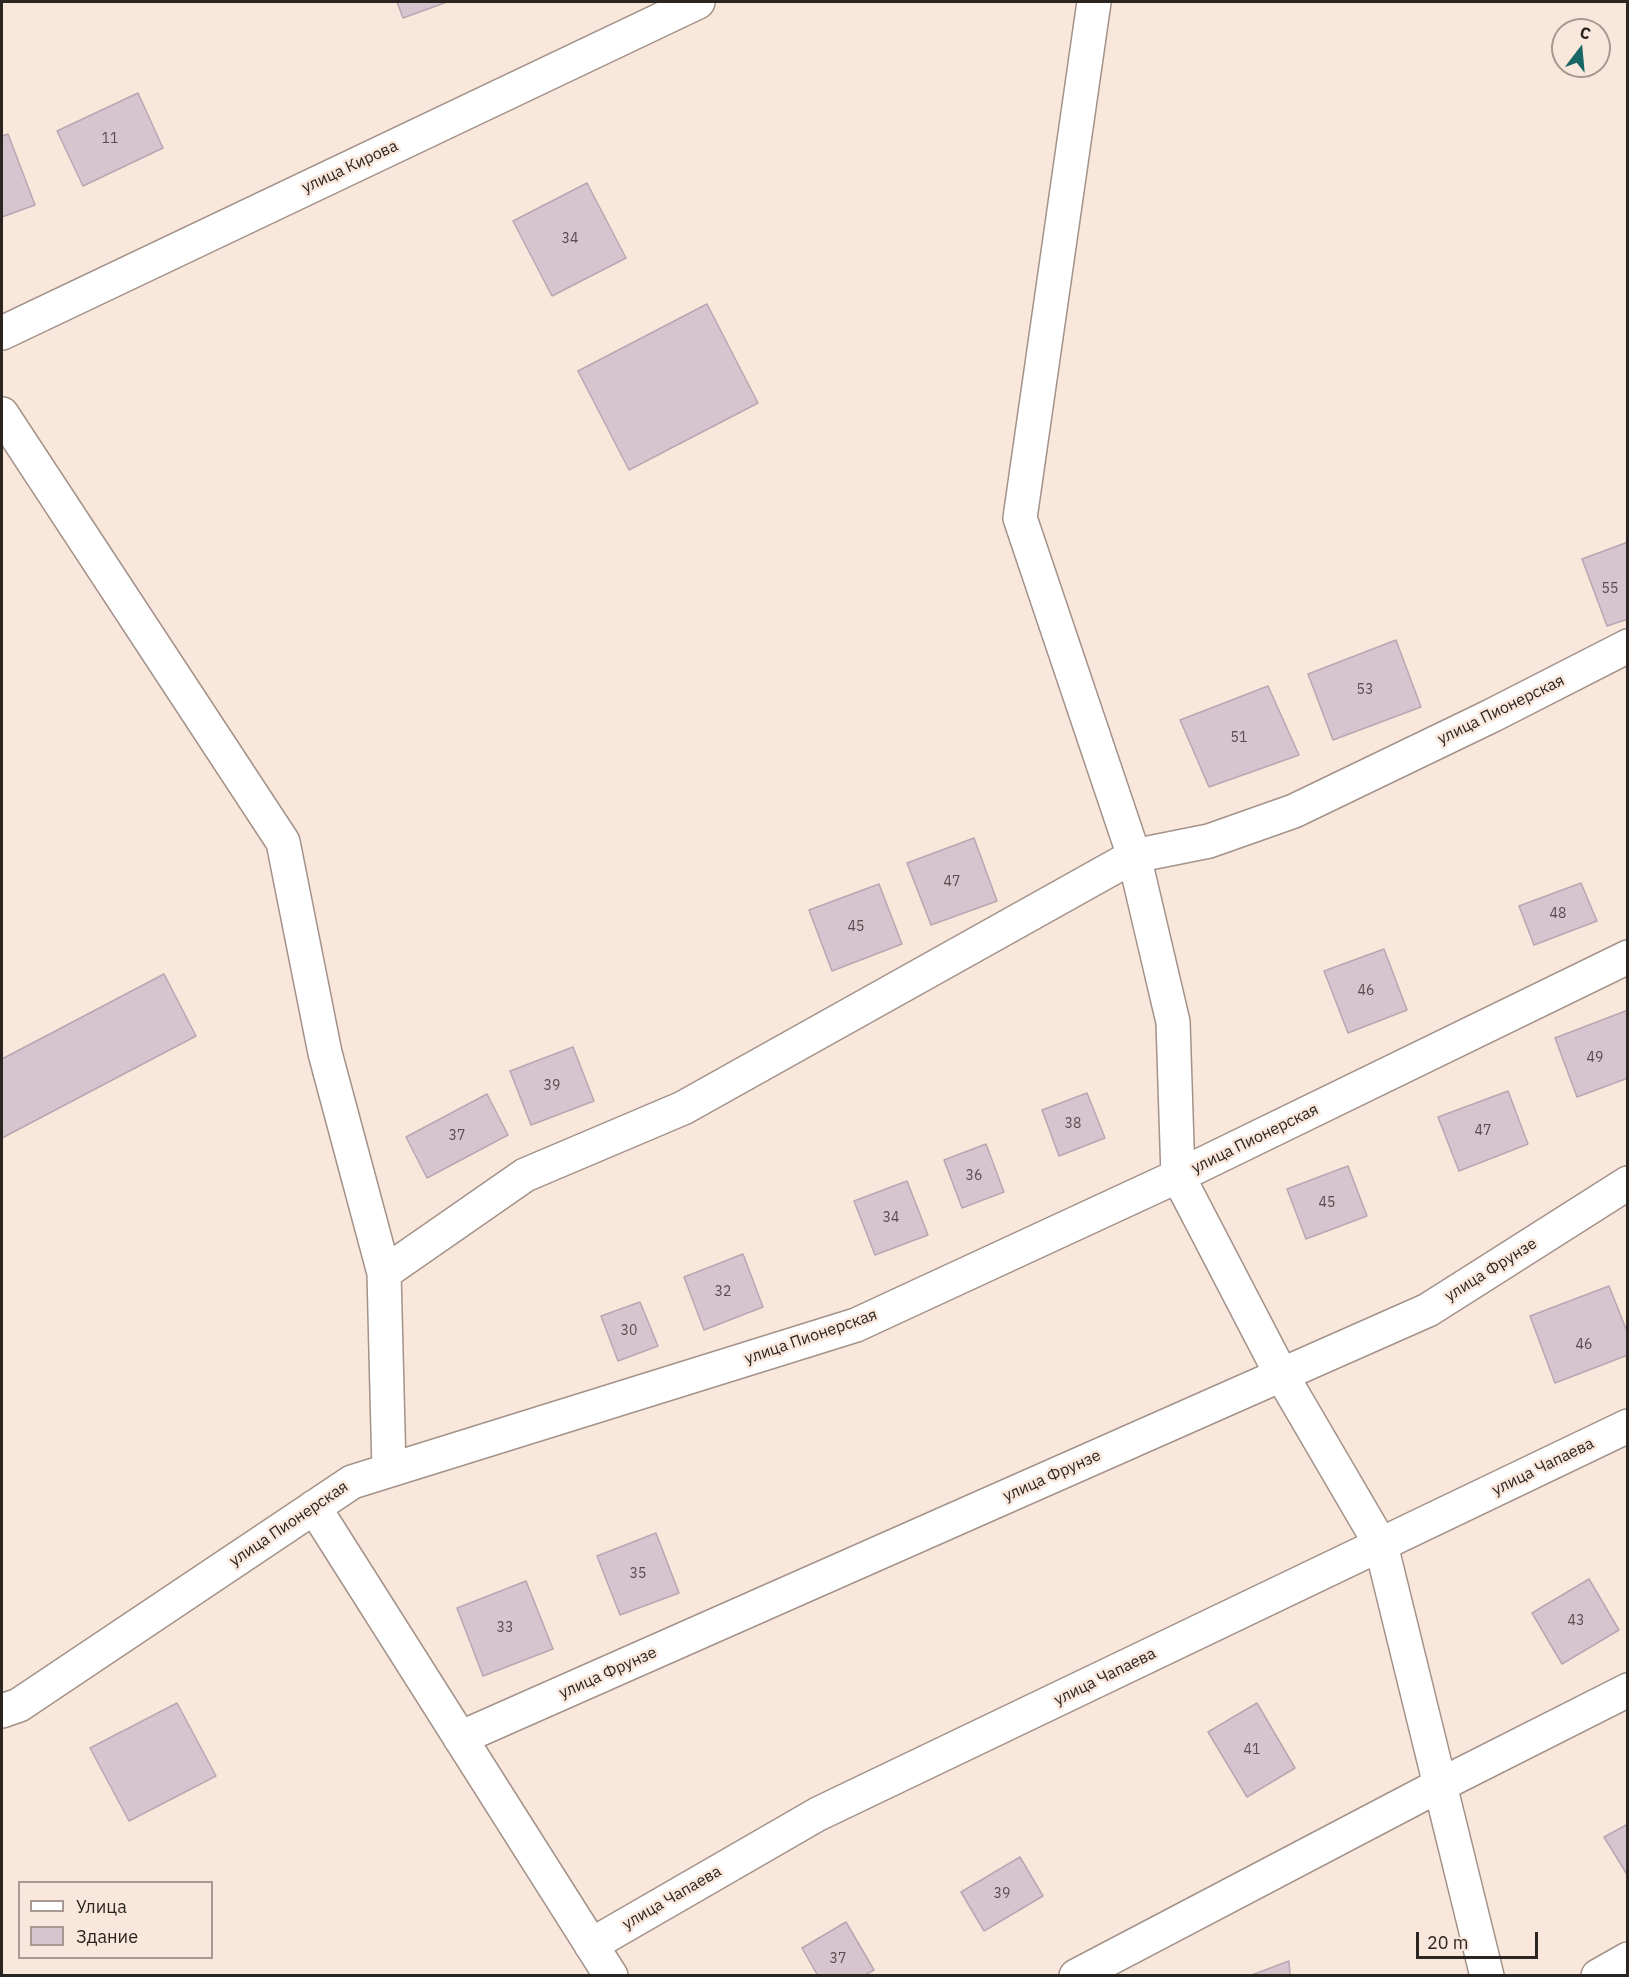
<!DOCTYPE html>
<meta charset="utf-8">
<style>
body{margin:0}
#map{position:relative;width:1629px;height:1977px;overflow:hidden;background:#f9e7dc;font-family:"IBM Plex Sans",sans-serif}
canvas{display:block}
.frame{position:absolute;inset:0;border:3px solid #2b2521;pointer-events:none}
.legend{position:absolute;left:18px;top:1881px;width:195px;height:78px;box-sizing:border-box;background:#f9e7dc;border:2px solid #a79991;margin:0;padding:8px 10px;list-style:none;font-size:18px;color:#2b2521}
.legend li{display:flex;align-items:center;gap:12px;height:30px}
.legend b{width:30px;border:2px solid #a79991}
.north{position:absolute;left:1551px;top:18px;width:60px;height:60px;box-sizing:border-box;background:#f9e7dc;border:2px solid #a79991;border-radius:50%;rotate:16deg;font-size:16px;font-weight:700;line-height:24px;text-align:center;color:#2b2521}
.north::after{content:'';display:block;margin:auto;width:21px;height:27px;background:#196765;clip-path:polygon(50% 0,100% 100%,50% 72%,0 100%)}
.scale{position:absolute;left:1416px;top:1932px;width:122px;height:27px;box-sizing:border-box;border:3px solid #2b2521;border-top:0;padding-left:8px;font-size:18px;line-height:21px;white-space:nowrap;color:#2b2521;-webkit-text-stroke:4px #f9e7dc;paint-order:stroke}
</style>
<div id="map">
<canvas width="1629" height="1977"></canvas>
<div class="frame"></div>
<ul class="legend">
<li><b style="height:8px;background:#fff"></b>Улица</li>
<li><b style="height:16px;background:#d6c4cf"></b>Здание</li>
</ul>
<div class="north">С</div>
<div class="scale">20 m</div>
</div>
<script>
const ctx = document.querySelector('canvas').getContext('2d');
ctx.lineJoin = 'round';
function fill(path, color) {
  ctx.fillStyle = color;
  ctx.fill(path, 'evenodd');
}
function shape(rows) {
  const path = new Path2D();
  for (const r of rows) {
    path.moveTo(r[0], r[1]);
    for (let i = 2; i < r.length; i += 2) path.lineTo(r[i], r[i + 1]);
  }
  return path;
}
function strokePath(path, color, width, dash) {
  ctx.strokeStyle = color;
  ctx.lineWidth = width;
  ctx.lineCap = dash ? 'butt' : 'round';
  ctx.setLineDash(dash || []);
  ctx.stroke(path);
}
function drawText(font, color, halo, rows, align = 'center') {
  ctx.font = font + ' "IBM Plex Sans",sans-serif';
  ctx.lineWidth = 5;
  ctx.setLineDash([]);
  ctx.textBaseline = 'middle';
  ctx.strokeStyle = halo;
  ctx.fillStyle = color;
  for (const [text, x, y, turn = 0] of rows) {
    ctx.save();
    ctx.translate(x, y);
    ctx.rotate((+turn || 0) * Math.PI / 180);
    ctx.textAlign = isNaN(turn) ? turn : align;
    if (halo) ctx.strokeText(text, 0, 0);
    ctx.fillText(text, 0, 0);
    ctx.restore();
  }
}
const building = shape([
 [397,2,447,2,403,18,397,2],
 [138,93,163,148,83,186,57,131,138,93],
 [8,134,35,205,2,217,2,136,8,134],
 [587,183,626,258,552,296,513,221,587,183],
 [707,304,758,403,629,470,578,371,707,304],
 [1628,542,1628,619,1607,626,1582,559,1628,542],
 [1396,640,1421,707,1333,740,1308,674,1396,640],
 [1268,686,1299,755,1209,787,1180,720,1268,686],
 [974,838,997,901,931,925,907,863,974,838],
 [1581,883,1597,921,1534,945,1519,906,1581,883],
 [879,884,902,944,832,971,809,910,879,884],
 [1384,949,1407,1010,1348,1033,1324,971,1384,949],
 [164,974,196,1036,2,1138,2,1059,164,974],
 [1628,1010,1628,1078,1577,1097,1555,1038,1628,1010],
 [573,1047,594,1101,531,1125,510,1071,573,1047],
 [1508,1091,1528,1144,1459,1171,1438,1117,1508,1091],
 [1087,1093,1105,1138,1059,1156,1042,1110,1087,1093],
 [487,1094,508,1135,427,1178,406,1137,487,1094],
 [986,1144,1004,1192,962,1208,944,1160,986,1144],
 [1348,1166,1367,1216,1306,1239,1287,1189,1348,1166],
 [907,1181,928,1235,875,1255,854,1201,907,1181],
 [743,1254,763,1307,704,1330,684,1277,743,1254],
 [1609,1286,1628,1334,1628,1355,1555,1383,1530,1316,1609,1286],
 [640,1302,658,1346,618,1361,601,1316,640,1302],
 [656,1533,679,1593,620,1615,597,1556,656,1533],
 [1589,1579,1619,1630,1562,1664,1532,1613,1589,1579],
 [526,1581,553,1649,483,1676,457,1608,526,1581],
 [177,1703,216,1776,129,1821,90,1748,177,1703],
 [1257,1703,1295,1768,1247,1797,1208,1732,1257,1703],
 [1628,1824,1628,1876,1604,1837,1628,1824],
 [1020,1857,1043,1896,984,1931,961,1892,1020,1857],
 [846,1922,874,1970,863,1976,818,1976,802,1948,846,1922],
 [1289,1961,1290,1976,1249,1976,1289,1961]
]);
fill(building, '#d6c4cf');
strokePath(building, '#b8a7b2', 1.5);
const minor = shape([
 [1094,2,1020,518,1134,856,1173,1022,1178,1176,1281,1374,1381,1545,1487,1976],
 [2,333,698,2],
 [2,414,283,842,325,1053,384,1273,389,1470],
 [384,1273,525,1175,683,1108,1134,856,1209,841,1294,811,1491,716,1628,646],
 [314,1507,611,1976],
 [2,1711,19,1705,352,1482,856,1325,1178,1176,1628,957],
 [460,1738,1428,1310,1628,1183],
 [591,1945,818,1814,1628,1426],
 [1076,1976,1440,1785,1628,1690],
 [1598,1976,1628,1959]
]);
strokePath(minor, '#a39289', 36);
strokePath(minor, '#fff', 33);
drawText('14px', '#564d4c', null, [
 ["11",110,139],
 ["34",570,239],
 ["55",1610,589],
 ["53",1365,690],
 ["51",1239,738],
 ["47",952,882],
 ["48",1558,914],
 ["45",856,927],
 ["46",1366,991],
 ["49",1595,1058],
 ["39",552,1086],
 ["38",1073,1124],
 ["47",1483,1131],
 ["37",457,1136],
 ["36",974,1176],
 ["45",1327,1203],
 ["34",891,1218],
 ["32",723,1292],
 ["30",629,1331],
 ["46",1584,1345],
 ["35",638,1574],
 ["43",1576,1621],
 ["33",505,1628],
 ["41",1252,1750],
 ["39",1002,1894],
 ["37",838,1959]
]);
drawText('16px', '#2b2521', '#f9e7dc', [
 ["улица Кирова",350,167,-25],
 ["улица Пионерская",1501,710,-26],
 ["улица Пионерская",1255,1139,-26],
 ["улица Фрунзе",1491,1270,-32],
 ["улица Пионерская",811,1337,-19],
 ["улица Чапаева",1543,1467,-26],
 ["улица Фрунзе",1052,1476,-24],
 ["улица Пионерская",289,1524,-34],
 ["улица Фрунзе",608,1673,-24],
 ["улица Чапаева",1105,1677,-26],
 ["улица Чапаева",672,1898,-30]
]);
</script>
